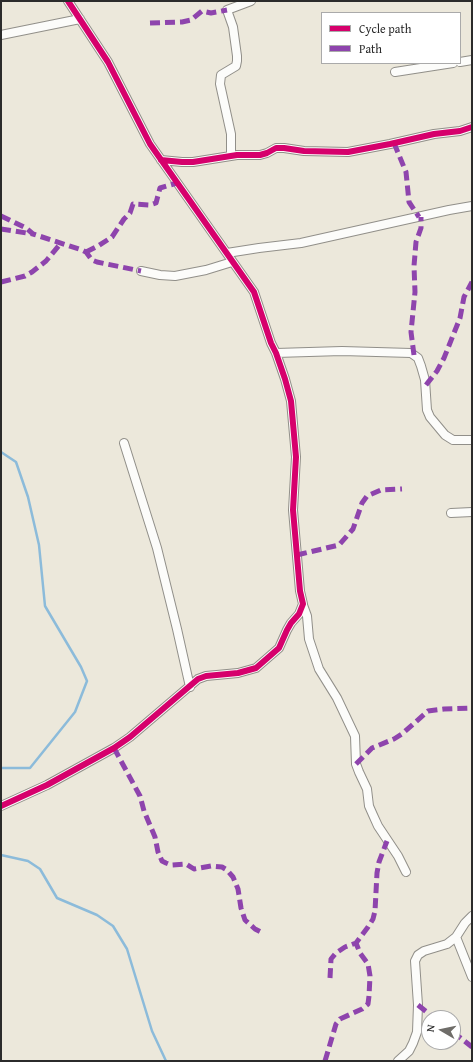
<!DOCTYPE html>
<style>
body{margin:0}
#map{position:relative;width:473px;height:1062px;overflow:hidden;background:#ece8db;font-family:"Gentium Book Plus",serif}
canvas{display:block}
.frame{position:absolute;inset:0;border:2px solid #2b2b2b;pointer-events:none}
.legend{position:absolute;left:321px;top:12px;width:140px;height:52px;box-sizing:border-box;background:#fff;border:1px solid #aaa;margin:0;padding:5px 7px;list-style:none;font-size:12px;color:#2b2b2b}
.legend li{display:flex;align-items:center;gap:8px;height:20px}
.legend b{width:20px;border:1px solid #aaa}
.north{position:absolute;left:421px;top:1010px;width:40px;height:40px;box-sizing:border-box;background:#fff;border:1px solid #aaa;border-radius:50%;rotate:279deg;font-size:11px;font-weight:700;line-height:16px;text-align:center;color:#2b2b2b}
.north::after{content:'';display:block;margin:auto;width:14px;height:18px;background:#6f6d69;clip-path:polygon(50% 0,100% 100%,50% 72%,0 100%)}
</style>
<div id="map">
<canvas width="473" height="1062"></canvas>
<div class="frame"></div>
<ul class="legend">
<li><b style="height:5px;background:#d6006c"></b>Cycle path</li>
<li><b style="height:5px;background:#8e44ad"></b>Path</li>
</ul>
<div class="north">N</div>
</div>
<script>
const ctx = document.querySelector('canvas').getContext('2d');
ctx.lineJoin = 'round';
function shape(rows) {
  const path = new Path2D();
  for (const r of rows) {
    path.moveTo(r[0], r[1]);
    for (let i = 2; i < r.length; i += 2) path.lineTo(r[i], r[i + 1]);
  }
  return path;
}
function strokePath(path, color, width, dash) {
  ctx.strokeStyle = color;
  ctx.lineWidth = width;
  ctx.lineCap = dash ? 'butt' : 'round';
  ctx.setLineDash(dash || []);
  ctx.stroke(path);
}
strokePath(shape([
 [1,452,16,462,28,497,39,545,45,606,81,667,87,681,75,712,30,768,1,768],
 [1,855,28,861,40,869,57,898,97,915,113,926,127,949,152,1031,166,1061]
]), '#8cbbda', 2.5);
const minor = shape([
 [1,35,80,19],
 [460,62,472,60],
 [395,72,453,63],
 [231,156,231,134,220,84,221,75,236,66,237,61,237,56,233,27,227,10,251,1],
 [161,160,182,162,193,162,237,155,260,155,267,153,276,148,284,148,304,151,348,152,390,144,434,134,460,131,472,127],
 [227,253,259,248,301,243,449,210,472,206],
 [141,271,160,275,175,276,206,270,232,262],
 [276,353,342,351,411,353,418,358,421,366,425,380,427,410,430,417,445,435,453,440,472,440],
 [124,443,157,548,177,629,190,687],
 [451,513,472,512],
 [303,605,307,616,309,639,319,669,337,698,355,736,356,764,359,772,367,789,369,806,373,815,378,826,398,856,406,872],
 [1,806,47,785,114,748,130,737,198,679,206,676,238,673,256,668,279,648,287,630,291,623,299,614,303,604,300,591,293,510,296,457,291,401,285,379,276,353,271,343,254,292,150,144,108,62,68,1],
 [456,937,472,977],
 [398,1061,409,1051,413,1043,417,1032,418,1005,415,961,418,955,424,951,447,944,456,937,465,923,472,916]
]);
strokePath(minor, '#918f89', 10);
strokePath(minor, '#fcfcfa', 8);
strokePath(shape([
 [150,23,182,22,191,20,202,11,211,13,227,10],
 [394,143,406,172,409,202,419,217],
 [1,216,26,228,33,234,82,250,86,252,92,260,97,262,141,271],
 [1,229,33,234],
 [86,252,98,246,112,237,124,219,130,213,133,204,150,205,156,203,160,188,177,183],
 [1,282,25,276,32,272,46,261,61,243],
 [414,355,411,332,415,292,414,266,416,242,421,228,421,217],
 [426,385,437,371,444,358,460,318,464,297,472,282],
 [297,555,339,545,353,529,362,503,367,496,381,490,402,489],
 [114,748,140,796,144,811,155,837,158,852,162,861,166,863,171,865,186,864,194,869,211,866,222,867,227,870,233,877,238,889,241,908,245,920,255,929,261,932],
 [356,764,372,748,394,739,402,734,428,711,444,709,472,708],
 [330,978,331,959,336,953,345,947,356,943,368,927,373,919,375,911,377,873,379,862,387,841],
 [418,1005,434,1018],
 [453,1032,472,1047],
 [325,1061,336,1024,340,1019,362,1009,368,1004,369,996,370,976,368,964,360,953,356,943]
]), '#8e44ad', 5, [10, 5]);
strokePath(shape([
 [161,160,182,162,193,162,237,155,260,155,267,153,276,148,284,148,304,151,348,152,390,144,434,134,460,131,472,127],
 [1,806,47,785,114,748,130,737,198,679,206,676,238,673,256,668,279,648,287,630,291,623,299,614,303,604,300,591,293,510,296,457,291,401,285,379,276,353,271,343,254,292,150,144,108,62,68,1]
]), '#d6006c', 6);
</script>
